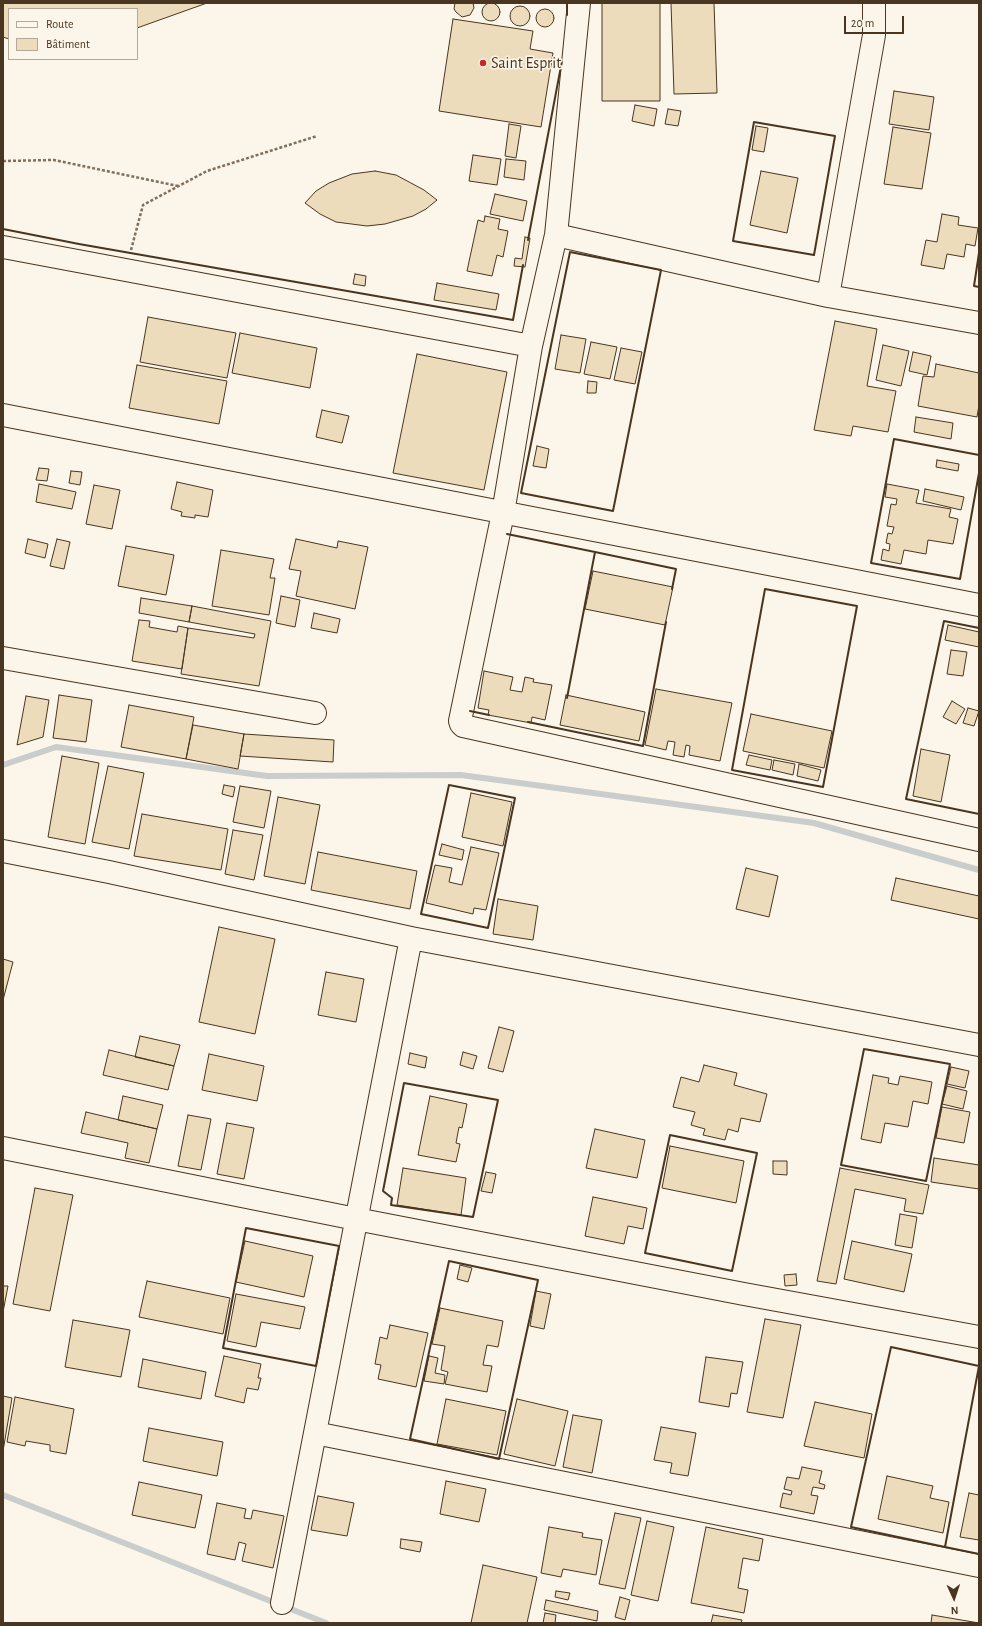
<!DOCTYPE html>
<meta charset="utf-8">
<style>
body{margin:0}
#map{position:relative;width:982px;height:1626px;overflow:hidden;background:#fbf6e9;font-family:"Alegreya Sans",sans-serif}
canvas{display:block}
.frame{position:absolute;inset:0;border:4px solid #4a3520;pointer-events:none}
.legend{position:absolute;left:8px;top:8px;width:130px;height:52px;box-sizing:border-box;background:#fbf6e9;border:1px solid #b4a999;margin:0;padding:5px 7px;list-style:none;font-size:12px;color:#4a3520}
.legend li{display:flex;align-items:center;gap:8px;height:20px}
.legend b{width:20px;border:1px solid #b4a999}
.north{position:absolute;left:934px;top:1578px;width:40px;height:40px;-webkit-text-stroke:3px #fbf6e9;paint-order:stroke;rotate:177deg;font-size:11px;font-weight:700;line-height:16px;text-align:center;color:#4a3520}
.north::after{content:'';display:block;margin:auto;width:14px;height:18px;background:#4a3520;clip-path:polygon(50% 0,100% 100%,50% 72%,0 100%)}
.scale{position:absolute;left:844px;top:16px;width:60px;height:18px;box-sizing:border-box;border:2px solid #4a3520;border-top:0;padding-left:5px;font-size:12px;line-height:14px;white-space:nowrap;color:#4a3520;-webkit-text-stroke:3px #fbf6e9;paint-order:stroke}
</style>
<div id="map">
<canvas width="982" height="1626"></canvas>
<div class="frame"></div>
<ul class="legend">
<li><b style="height:5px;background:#fbf6e9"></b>Route</li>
<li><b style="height:11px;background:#ecdcbc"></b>Bâtiment</li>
</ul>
<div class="north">N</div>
<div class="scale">20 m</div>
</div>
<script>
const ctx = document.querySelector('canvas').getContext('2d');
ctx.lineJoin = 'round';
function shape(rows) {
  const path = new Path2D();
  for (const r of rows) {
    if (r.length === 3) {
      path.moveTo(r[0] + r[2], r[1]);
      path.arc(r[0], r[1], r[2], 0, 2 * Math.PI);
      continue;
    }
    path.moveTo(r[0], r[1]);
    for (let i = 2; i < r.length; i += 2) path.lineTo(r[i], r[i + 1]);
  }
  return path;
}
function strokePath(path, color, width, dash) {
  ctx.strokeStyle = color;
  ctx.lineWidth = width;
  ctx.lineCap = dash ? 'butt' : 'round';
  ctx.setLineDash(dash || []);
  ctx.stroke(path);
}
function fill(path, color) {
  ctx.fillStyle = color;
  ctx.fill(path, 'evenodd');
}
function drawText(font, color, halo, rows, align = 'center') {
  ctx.font = font + ' "Alegreya Sans",sans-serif';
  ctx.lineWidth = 3;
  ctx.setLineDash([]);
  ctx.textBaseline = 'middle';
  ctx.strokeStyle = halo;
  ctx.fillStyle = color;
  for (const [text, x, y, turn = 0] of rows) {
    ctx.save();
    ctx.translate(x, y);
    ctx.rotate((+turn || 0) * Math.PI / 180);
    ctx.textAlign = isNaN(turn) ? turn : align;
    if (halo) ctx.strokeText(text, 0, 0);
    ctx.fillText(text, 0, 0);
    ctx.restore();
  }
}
strokePath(shape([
 [3,765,56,747,267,776,461,775,814,823,979,870],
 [3,1495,326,1623]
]), '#c9cecd', 6);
const building = shape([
 [491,12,9],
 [3,3,207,3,137,28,137,9,9,9,9,39,3,37,3,3],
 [455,3,473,3,474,8,470,15,462,17,456,12,454,9,455,3],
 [602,3,660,3,660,101,602,101,602,3],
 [671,3,714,3,717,93,674,94,671,3],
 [520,16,10],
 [545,18,9],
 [453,19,533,31,530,49,553,53,541,127,439,111,453,19],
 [894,91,934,97,929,130,889,124,894,91],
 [635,105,657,109,654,126,632,121,635,105],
 [668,109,681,111,678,126,665,124,668,109],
 [509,124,521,126,516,158,505,156,509,124],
 [756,126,768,128,764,152,752,150,756,126],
 [893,127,931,133,922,189,884,184,893,127],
 [473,155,501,159,497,185,469,181,473,155],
 [506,159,526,161,524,180,504,177,506,159],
 [375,171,396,175,424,190,437,200,426,209,413,216,385,224,367,226,336,222,320,214,305,203,316,191,329,183,352,174,375,171],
 [761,171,798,178,787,233,750,225,761,171],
 [495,194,527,201,523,221,490,214,495,194],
 [942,214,959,217,958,225,978,228,975,246,966,244,964,257,947,254,944,269,921,265,926,240,937,242,942,214],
 [485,216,500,219,498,229,508,231,503,257,497,255,492,276,467,271,478,220,484,222,485,216],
 [525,237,530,238,525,267,514,266,515,258,522,259,525,237],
 [355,274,366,276,365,286,353,284,355,274],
 [437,283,499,294,496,310,434,300,437,283],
 [148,317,236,333,227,378,140,362,148,317],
 [835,321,877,329,867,386,896,391,888,432,853,426,851,436,814,430,835,321],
 [240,333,317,348,310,388,232,373,240,333],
 [561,335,586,339,580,373,555,369,561,335],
 [591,342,617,347,610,379,584,374,591,342],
 [883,345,909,351,901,386,876,380,883,345],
 [621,348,642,352,635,384,614,380,621,348],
 [913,352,931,356,927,375,909,371,913,352],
 [417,354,507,372,484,490,393,473,417,354],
 [936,364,979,373,979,405,977,417,918,406,923,376,934,377,936,364],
 [137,365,227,381,219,424,129,408,137,365],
 [588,381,597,382,596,393,587,393,588,381],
 [322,410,349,416,342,443,316,437,322,410],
 [916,417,953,423,951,439,914,432,916,417],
 [537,446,549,449,546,468,533,466,537,446],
 [937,460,959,464,958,471,936,467,937,460],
 [39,468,49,469,47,481,36,480,39,468],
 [71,471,82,472,80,485,69,483,71,471],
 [177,482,213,490,208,517,195,515,195,518,181,516,182,512,171,509,177,482],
 [39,484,76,492,72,509,36,502,39,484],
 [887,484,919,490,916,503,951,509,949,517,958,519,953,544,928,540,926,554,904,550,901,564,881,560,883,549,889,551,890,544,886,543,888,533,892,534,894,527,887,526,891,504,896,505,897,499,885,497,887,484],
 [94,485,120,490,112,529,86,524,94,485],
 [925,489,964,497,961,510,923,501,925,489],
 [28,539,48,544,45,558,25,553,28,539],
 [57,539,70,542,64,569,50,566,57,539],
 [296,539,337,548,338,541,368,547,355,609,296,596,301,571,289,569,296,539],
 [126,546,174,555,166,595,118,586,126,546],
 [221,550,274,559,270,578,275,578,269,615,212,606,221,550],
 [593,571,673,587,665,625,585,609,593,571],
 [281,596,300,600,295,627,276,623,281,596],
 [141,598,192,606,189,622,139,613,141,598],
 [192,606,271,621,259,686,181,674,188,628,254,638,255,634,189,622,192,606],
 [314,613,340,619,337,633,311,628,314,613],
 [139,620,150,621,149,627,177,632,178,626,188,628,182,669,132,661,139,620],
 [948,625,979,632,979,647,945,640,948,625],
 [951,650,967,652,963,676,947,674,951,650],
 [484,671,513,677,510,690,522,692,525,677,534,679,533,682,552,685,545,720,532,717,531,723,488,715,489,710,478,708,484,671],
 [656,689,732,703,720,761,689,755,690,746,686,745,684,757,673,755,675,742,668,741,666,750,645,745,656,689],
 [59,695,92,700,86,742,53,738,59,695],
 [566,695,645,712,639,741,560,725,566,695],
 [26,696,49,700,43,737,17,745,26,696],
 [952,701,965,709,956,724,943,717,952,701],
 [129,705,194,717,186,759,121,747,129,705],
 [968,708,979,711,974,726,963,723,968,708],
 [751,714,832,731,824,768,743,751,751,714],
 [193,725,244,734,238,769,186,759,193,725],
 [244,734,334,740,333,762,240,756,244,734],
 [921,749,950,755,941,802,913,796,921,749],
 [749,755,772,760,770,770,746,765,749,755],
 [62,756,99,763,85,844,48,837,62,756],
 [774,760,795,764,793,775,772,770,774,760],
 [799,764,821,770,818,781,797,776,799,764],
 [108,766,144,773,129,849,92,842,108,766],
 [224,785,235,787,233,797,222,794,224,785],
 [240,786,271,791,264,828,233,822,240,786],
 [471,793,512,802,503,846,462,837,471,793],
 [278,797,320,805,305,884,264,876,278,797],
 [142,814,228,829,221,870,134,856,142,814],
 [233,830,263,835,254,880,225,874,233,830],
 [442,844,464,850,462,860,439,855,442,844],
 [471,847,499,853,486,910,474,908,473,914,426,903,435,865,452,868,449,882,462,885,471,847],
 [318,852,417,871,410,909,311,890,318,852],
 [746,868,778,876,769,917,736,909,746,868],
 [896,878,979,896,979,919,891,900,896,878],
 [498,899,538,906,533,940,493,934,498,899],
 [219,927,275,939,255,1034,199,1022,219,927],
 [3,959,13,962,3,1000,3,959],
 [326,972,364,979,356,1022,318,1015,326,972],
 [499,1027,514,1031,503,1072,488,1068,499,1027],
 [140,1036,180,1045,174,1066,135,1057,140,1036],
 [109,1050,174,1066,168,1090,103,1075,109,1050],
 [463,1052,477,1056,473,1069,460,1065,463,1052],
 [410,1053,427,1057,425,1068,408,1064,410,1053],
 [209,1054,264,1066,257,1101,202,1090,209,1054],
 [704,1065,737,1073,734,1085,767,1094,760,1122,741,1118,738,1132,728,1129,725,1140,703,1135,705,1129,691,1125,695,1112,673,1107,681,1077,699,1082,704,1065],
 [951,1067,969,1071,965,1088,947,1084,951,1067],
 [873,1075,889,1078,888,1083,898,1085,900,1076,932,1082,928,1104,913,1101,908,1127,885,1123,881,1143,861,1139,873,1075],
 [947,1086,967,1091,963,1109,942,1104,947,1086],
 [123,1096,163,1105,157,1129,118,1120,123,1096],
 [430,1096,467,1104,462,1128,459,1127,456,1143,460,1144,456,1162,418,1155,430,1096],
 [942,1107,970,1112,964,1143,936,1138,942,1107],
 [86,1112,157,1129,149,1163,125,1158,128,1143,81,1133,86,1112],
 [188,1115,211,1119,201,1170,178,1166,188,1115],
 [227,1123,254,1128,244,1179,217,1174,227,1123],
 [595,1129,645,1140,637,1178,586,1168,595,1129],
 [670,1146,744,1161,736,1203,662,1188,670,1146],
 [934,1158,979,1165,979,1189,931,1182,934,1158],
 [773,1161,787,1161,787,1175,773,1174,773,1161],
 [403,1168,466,1178,461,1215,397,1205,403,1168],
 [840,1168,929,1185,923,1214,904,1211,906,1199,855,1189,836,1284,817,1281,840,1168],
 [486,1172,496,1174,492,1193,481,1191,486,1172],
 [35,1188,73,1195,50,1311,13,1304,35,1188],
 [593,1197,647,1208,643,1229,628,1226,624,1244,585,1236,593,1197],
 [900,1214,917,1217,912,1248,895,1245,900,1214],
 [245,1241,313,1256,304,1297,236,1282,245,1241],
 [852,1241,912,1254,904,1292,844,1279,852,1241],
 [460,1265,472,1268,468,1282,457,1279,460,1265],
 [796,1274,797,1285,785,1286,784,1275,796,1274],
 [147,1281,230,1298,223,1334,139,1317,147,1281],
 [3,1286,8,1286,3,1312,3,1286],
 [536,1291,551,1294,544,1329,530,1326,536,1291],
 [236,1294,305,1307,300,1329,261,1322,256,1347,227,1341,236,1294],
 [440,1308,503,1321,498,1347,487,1345,483,1365,492,1366,487,1392,445,1384,448,1372,441,1370,445,1346,432,1344,440,1308],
 [765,1319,801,1325,783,1418,747,1412,765,1319],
 [73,1320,130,1330,121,1377,65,1367,73,1320],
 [390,1325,428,1333,416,1387,378,1379,381,1365,375,1364,380,1337,387,1339,390,1325],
 [224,1356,261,1364,258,1378,261,1378,258,1390,247,1388,244,1403,215,1396,224,1356],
 [429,1356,438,1358,435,1373,445,1375,444,1384,424,1381,429,1356],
 [706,1357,743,1362,737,1394,731,1393,729,1407,699,1402,706,1357],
 [143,1359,206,1372,201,1399,138,1387,143,1359],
 [3,1396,12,1398,3,1451,3,1396],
 [15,1397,74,1409,66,1454,50,1451,50,1445,26,1441,25,1446,7,1442,15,1397],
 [446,1399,506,1411,497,1455,437,1444,446,1399],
 [517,1399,568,1411,555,1466,504,1454,517,1399],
 [815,1402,872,1414,864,1458,804,1446,815,1402],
 [573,1415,602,1420,592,1473,563,1467,573,1415],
 [661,1427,696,1433,688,1476,670,1473,672,1463,654,1460,661,1427],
 [149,1428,223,1442,217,1476,143,1461,149,1428],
 [802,1467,822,1471,819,1483,825,1485,824,1489,813,1487,811,1495,818,1496,814,1514,780,1507,783,1493,791,1495,792,1491,784,1489,787,1477,799,1479,802,1467],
 [887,1476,933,1486,930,1498,949,1502,943,1533,878,1519,887,1476],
 [446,1481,486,1489,479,1522,440,1514,446,1481],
 [139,1482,202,1495,195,1528,132,1515,139,1482],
 [969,1493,979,1495,979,1540,960,1537,969,1493],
 [318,1496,354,1503,347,1536,311,1530,318,1496],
 [217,1503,246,1509,244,1518,251,1519,253,1510,284,1516,273,1568,242,1561,246,1544,239,1542,235,1560,207,1554,217,1503],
 [615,1513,641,1518,625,1589,599,1584,615,1513],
 [647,1521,674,1527,658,1601,631,1595,647,1521],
 [549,1527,583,1533,582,1537,602,1540,596,1575,563,1569,561,1577,541,1573,549,1527],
 [706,1527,763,1539,759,1561,743,1558,738,1588,748,1590,744,1613,691,1603,706,1527],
 [401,1539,422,1542,420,1552,400,1548,401,1539],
 [483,1565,537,1577,527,1623,471,1623,483,1565],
 [556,1591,570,1593,568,1600,555,1597,556,1591],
 [620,1597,630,1600,625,1620,615,1617,620,1597],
 [546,1600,598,1611,597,1621,544,1610,546,1600],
 [545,1613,556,1615,555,1623,543,1623,545,1613],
 [713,1615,742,1620,741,1623,711,1623,713,1615],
 [932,1615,979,1623,931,1623,932,1615]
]);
fill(building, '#ecdcbc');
strokePath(building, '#4a3520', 1);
const minor = shape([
 [556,235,579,3],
 [3,247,531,346,556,235,828,296,979,323],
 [828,296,874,35,874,3],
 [531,346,503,513,460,721,461,724,463,726,979,840],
 [3,415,979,605],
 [3,658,315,713],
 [3,851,109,872,411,938,282,1603],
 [411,938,979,1045],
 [3,1148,356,1219,744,1294,979,1337],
 [315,1433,979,1566]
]);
strokePath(minor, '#4a3520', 24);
strokePath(shape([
 [3,161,54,160,178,186],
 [131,250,143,205,207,171,317,136]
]), '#7f6f5c', 2.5, [3, 2]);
strokePath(minor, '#fbf6e9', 22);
strokePath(shape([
 [567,15,567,3],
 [754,122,835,136,814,255,733,241,754,122],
 [3,229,79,244,513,320,523,265],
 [528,240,562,61],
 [570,252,661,270,613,511,521,493,570,252],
 [979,253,974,286,979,287],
 [979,455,894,439,871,563,960,579,979,473],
 [507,534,595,552],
 [765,589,857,606,823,787,732,770,765,589],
 [979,628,944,621,906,799,979,814],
 [567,698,595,552,676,569,672,589],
 [470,711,489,715],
 [528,722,643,746,666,622],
 [449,785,515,798,488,928,421,914,449,785],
 [864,1049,950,1064,926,1181,841,1165,864,1049],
 [404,1083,498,1100,473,1217,391,1205,392,1198,383,1191,404,1083],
 [670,1135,757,1153,732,1271,645,1253,670,1135],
 [246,1228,339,1246,316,1366,223,1348,246,1228],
 [449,1261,538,1280,499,1459,410,1439,449,1261],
 [945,1547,851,1527,891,1347,979,1366,945,1547,979,1554]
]), '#4a3520', 2);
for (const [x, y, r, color] of [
 [483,63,4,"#c62828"]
]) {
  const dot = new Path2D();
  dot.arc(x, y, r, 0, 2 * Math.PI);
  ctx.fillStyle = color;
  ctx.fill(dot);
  strokePath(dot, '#fbf6e9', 1.5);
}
drawText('16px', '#4a3520', '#fbf6e9', [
 ["Saint Esprit",491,63]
], 'left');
</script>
